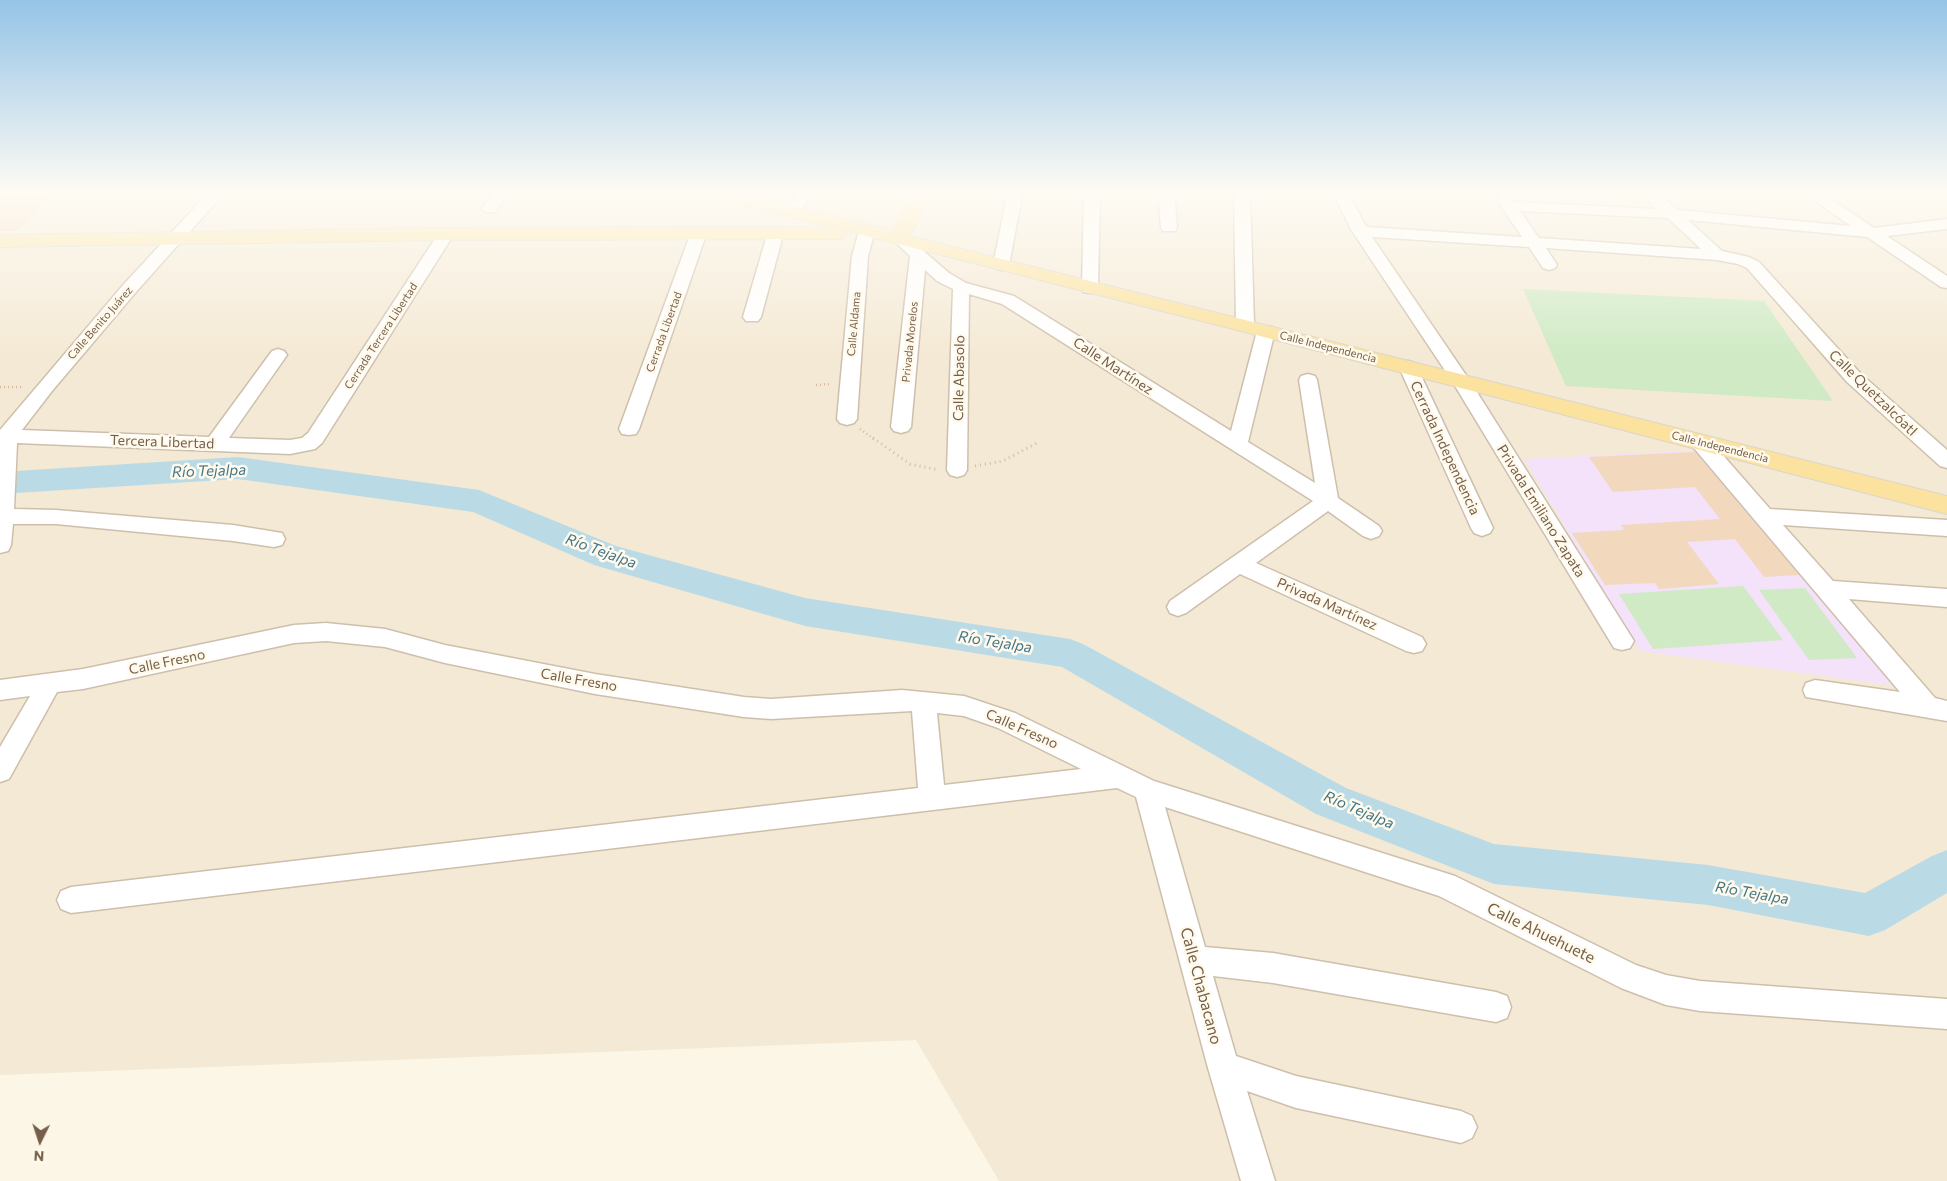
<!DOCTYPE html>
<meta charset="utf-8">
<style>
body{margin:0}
#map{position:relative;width:1947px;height:1181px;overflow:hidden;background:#fcf6e6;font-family:Commissioner,sans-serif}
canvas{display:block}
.north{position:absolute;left:15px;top:1116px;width:50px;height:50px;-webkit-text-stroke:4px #fffaec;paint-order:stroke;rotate:184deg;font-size:14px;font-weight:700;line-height:20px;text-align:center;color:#765f4a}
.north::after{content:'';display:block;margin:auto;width:18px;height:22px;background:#765f4a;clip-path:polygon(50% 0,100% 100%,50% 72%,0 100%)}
</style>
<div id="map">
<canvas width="1947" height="1181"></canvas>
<div class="north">N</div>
</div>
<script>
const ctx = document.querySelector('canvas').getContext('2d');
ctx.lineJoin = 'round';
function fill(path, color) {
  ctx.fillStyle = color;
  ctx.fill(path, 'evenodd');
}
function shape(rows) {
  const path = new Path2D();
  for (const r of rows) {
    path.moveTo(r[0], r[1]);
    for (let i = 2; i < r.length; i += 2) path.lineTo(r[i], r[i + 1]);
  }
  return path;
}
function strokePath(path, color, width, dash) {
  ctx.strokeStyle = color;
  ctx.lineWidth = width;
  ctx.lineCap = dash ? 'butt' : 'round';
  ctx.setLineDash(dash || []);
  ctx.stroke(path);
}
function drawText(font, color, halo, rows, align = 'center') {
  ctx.font = font + ' Commissioner,sans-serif';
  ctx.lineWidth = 5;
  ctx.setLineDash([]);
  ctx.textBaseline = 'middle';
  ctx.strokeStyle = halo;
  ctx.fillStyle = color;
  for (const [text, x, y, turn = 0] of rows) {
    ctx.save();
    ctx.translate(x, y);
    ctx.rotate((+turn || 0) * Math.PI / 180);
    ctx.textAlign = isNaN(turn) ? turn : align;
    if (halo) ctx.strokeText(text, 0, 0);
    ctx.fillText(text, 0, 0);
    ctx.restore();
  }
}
fill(shape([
 [0,191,1947,191,1947,1181,999,1181,916,1040,0,1075]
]), '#f4e9d4');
fill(shape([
 [1701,450,1898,686,1640,651,1524,459]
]), '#f3e2f9');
fill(shape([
 [1523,289,1764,301,1833,401,1566,386],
 [1743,586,1783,640,1653,649,1619,594],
 [1805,588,1857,658,1809,660,1759,590]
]), '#cfeac4');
fill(shape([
 [238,457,479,490,616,546,805,598,1070,639,1083,644,1346,788,1494,844,1708,865,1865,893,1932,856,1947,850,1947,893,1885,930,1869,936,1708,905,1494,884,1316,814,1062,667,805,626,594,565,473,512,238,479,0,494,0,472,238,457]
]), '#badbe6');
fill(shape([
 [0,192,55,192,17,231,0,231],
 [1695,452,1799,575,1764,577,1735,539,1687,542,1719,584,1659,589,1655,583,1605,585,1572,533,1624,530,1621,525,1720,519,1695,487,1613,492,1589,457]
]), '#f2d8bd');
const minor = shape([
 [210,191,226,191,136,292,52,391,22,430,209,437,272,351,278,349,284,351,287,355,229,438,290,440,302,438,308,433,440,231,452,231,454,234,322,443,315,449,290,454,17,443,14,509,56,510,233,525,282,533,285,539,282,545,274,547,233,541,56,524,13,524,11,545,8,551,0,553,0,430,124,284,210,191],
 [495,191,510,191,495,212,485,212,482,209,495,191],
 [763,191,778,191,767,208,762,210,754,205,763,191],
 [798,191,813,191,799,215,789,215,786,212,798,191],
 [1008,191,1023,191,1009,265,1007,268,1001,270,995,268,993,265,1008,191],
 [1084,191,1100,191,1098,288,1096,292,1090,293,1084,292,1082,288,1084,191],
 [1158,191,1174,191,1177,228,1175,231,1163,231,1161,228,1158,191],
 [1234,191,1250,191,1254,325,1251,329,1245,330,1239,329,1236,325,1234,191],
 [1332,191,1347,191,1366,227,1522,237,1501,206,1497,195,1500,192,1510,192,1515,202,1657,209,1640,191,1656,191,1677,210,1851,226,1801,191,1819,191,1874,228,1947,219,1947,229,1887,236,1947,276,1947,288,1941,287,1867,237,1688,220,1722,251,1749,257,1759,262,1861,374,1947,450,1947,468,1940,466,1847,382,1747,268,1738,264,1717,260,1546,248,1557,265,1555,268,1549,270,1543,268,1529,247,1372,237,1470,381,1634,641,1630,648,1622,650,1614,648,1452,381,1352,231,1332,191],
 [1520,211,1668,218,1701,249,1539,238,1520,211],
 [867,226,875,231,868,256,857,419,854,423,847,425,840,423,837,419,852,256,859,231,867,226],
 [698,230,706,235,639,429,636,434,629,435,622,434,619,429,690,235,698,230],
 [775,230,783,235,761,317,758,321,746,321,743,317,767,235,775,230],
 [899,233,905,235,949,273,966,283,1014,296,1231,431,1257,331,1260,327,1272,327,1275,331,1248,442,1315,483,1299,380,1301,376,1308,374,1315,376,1317,380,1338,498,1379,526,1382,531,1379,536,1371,539,1363,536,1328,511,1256,563,1422,637,1426,644,1422,651,1414,653,1406,651,1240,574,1186,613,1178,616,1170,613,1167,607,1170,601,1313,501,1002,304,969,294,967,470,964,475,957,477,950,475,947,470,953,289,937,281,925,270,911,427,908,431,901,433,894,431,891,427,910,256,891,238,899,233],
 [1408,361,1414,363,1417,367,1493,528,1490,533,1482,536,1474,533,1471,528,1399,367,1402,363,1408,361],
 [1700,435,1707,437,1770,509,1947,520,1947,536,1783,525,1833,581,1947,589,1947,607,1849,599,1935,698,1947,701,1947,721,1806,697,1803,690,1806,683,1815,680,1900,692,1693,447,1690,442,1693,437,1700,435],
 [326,623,385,629,445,645,595,674,744,697,771,699,902,690,964,696,1015,713,1154,781,1455,876,1636,965,1666,975,1700,981,1947,999,1947,1029,1700,1011,1666,1005,1621,988,1439,896,1165,807,1205,947,1273,953,1496,992,1507,996,1511,1007,1507,1018,1496,1022,1273,983,1213,976,1236,1056,1296,1076,1461,1111,1472,1116,1477,1127,1472,1138,1461,1143,1296,1108,1247,1091,1275,1181,1241,1181,1208,1068,1136,797,1117,788,71,913,61,909,57,900,61,891,71,887,918,788,912,711,771,719,744,717,595,694,445,663,385,647,326,641,294,643,83,689,57,692,9,779,0,782,0,747,30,696,0,700,0,680,83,669,294,625,326,623],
 [937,713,964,716,998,728,1081,769,944,785,937,713]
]);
const major = shape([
 [699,191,732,191,893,231,914,191,932,191,910,236,1947,496,1947,514,1237,330,847,231,845,237,838,239,446,240,0,247,0,235,446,228,830,227,701,195,699,191]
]);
strokePath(minor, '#cebfac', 3);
strokePath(major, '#dbd5d0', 2);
strokePath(shape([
 [816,385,830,384],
 [0,387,24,387],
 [860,429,874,439]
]), '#d7bba0', 2.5, [1, 3]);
strokePath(shape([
 [873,438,910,464,939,470],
 [975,466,1003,461,1037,443]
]), '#d7bba0', 3, [1, 4]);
fill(minor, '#fff');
fill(major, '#fbe29e');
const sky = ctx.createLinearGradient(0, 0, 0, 357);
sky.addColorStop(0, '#95c4e7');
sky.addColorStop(0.54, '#fefbf4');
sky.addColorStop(1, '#fefbf400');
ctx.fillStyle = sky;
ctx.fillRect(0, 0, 1947, 357);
drawText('11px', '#765f4a', '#fffaec', [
 ["Calle Benito Juárez",100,323,-49],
 ["Calle Aldama",854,324,-85],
 ["Cerrada Libertad",664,332,-70],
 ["Cerrada Tercera Libertad",381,336,-57],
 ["Privada Morelos",910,342,-84],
 ["Calle Independencia",1328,347,14],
 ["Calle Independencia",1720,447,14]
]);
drawText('14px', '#765f4a', '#fffaec', [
 ["Calle Martínez",1113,366,33],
 ["Calle Abasolo",959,378,-89],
 ["Calle Quetzalcóatl",1873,393,44],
 ["Tercera Libertad",162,442,2],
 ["Cerrada Independencia",1445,448,65],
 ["Privada Emiliano Zapata",1541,511,58],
 ["Privada Martínez",1327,604,24],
 ["Calle Fresno",167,662,-12],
 ["Calle Fresno",579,680,10],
 ["Calle Fresno",1022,729,24]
]);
drawText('italic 15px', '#447689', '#fffaec', [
 ["Río Tejalpa",209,471,-2],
 ["Río Tejalpa",601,551,20],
 ["Río Tejalpa",995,642,9],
 ["Río Tejalpa",1359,810,23],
 ["Río Tejalpa",1752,893,10]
]);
drawText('16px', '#765f4a', '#fffaec', [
 ["Calle Ahuehuete",1541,933,26],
 ["Calle Chabacano",1201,986,75]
]);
</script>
